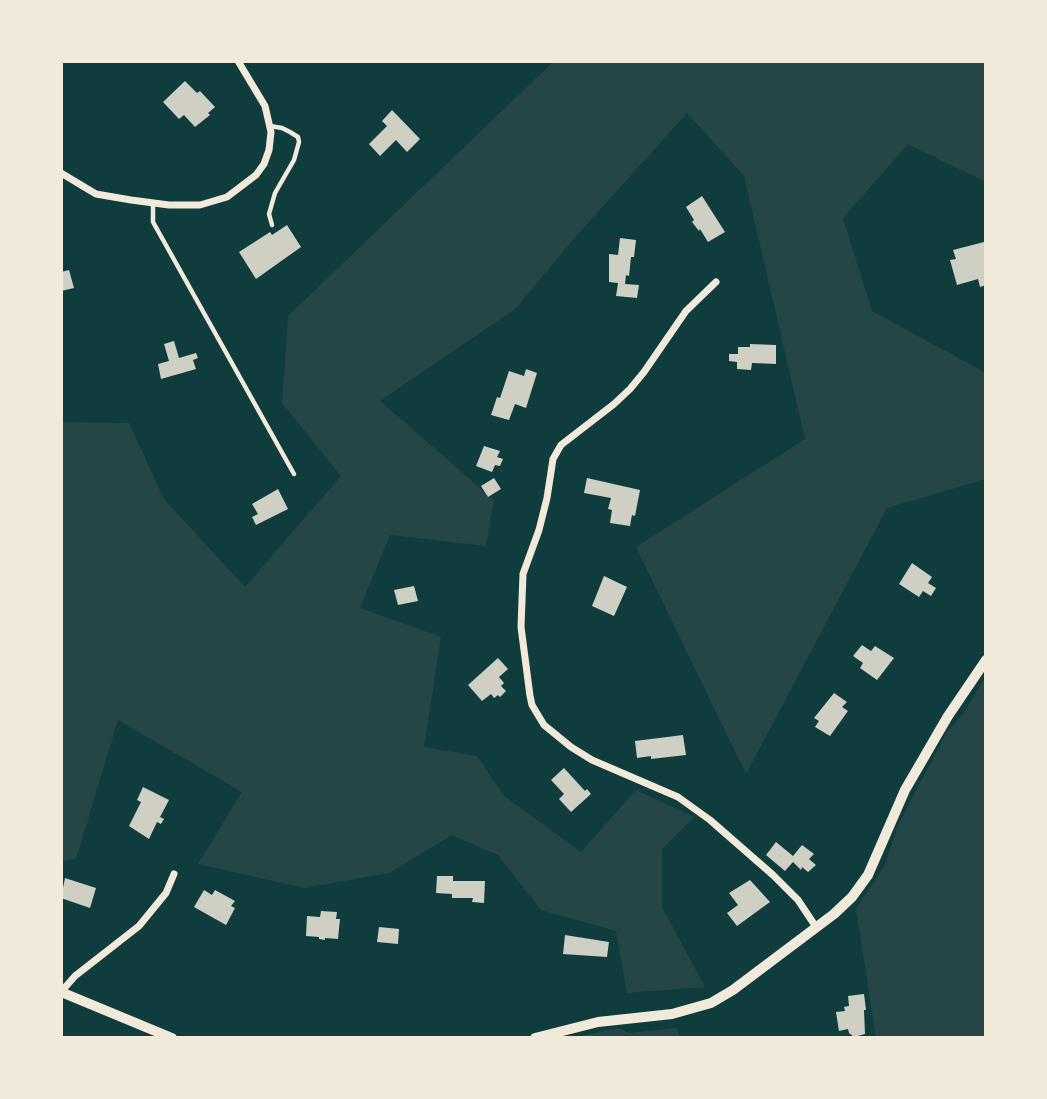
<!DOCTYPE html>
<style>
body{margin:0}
#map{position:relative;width:1047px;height:1099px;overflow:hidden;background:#0f3d3e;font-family:Inter,sans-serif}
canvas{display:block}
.frame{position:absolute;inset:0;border:63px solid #f1e9da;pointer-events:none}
</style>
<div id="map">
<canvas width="1047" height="1099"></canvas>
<div class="frame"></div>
</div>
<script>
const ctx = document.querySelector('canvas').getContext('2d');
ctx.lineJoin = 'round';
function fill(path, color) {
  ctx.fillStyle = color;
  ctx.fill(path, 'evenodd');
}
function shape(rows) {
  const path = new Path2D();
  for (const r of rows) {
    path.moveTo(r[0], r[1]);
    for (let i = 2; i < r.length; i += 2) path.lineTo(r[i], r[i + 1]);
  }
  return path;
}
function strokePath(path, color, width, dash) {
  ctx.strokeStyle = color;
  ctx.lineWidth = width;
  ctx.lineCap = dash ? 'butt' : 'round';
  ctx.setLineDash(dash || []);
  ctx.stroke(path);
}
fill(shape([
 [554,61,986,61,986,182,908,144,843,218,872,311,986,373,986,479,887,508,746,774,636,547,805,439,744,176,687,113,578,234,515,309,380,401,494,500,486,546,390,535,360,608,441,637,424,747,477,756,503,795,581,852,636,790,694,817,662,849,662,907,705,987,627,993,616,931,541,910,498,855,452,835,389,873,304,888,198,864,242,792,118,720,76,859,61,861,61,422,129,423,164,499,245,587,341,476,282,403,288,316],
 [986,676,986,1038,876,1038,856,909,884,867,899,823,947,732,963,714],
 [619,1028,629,1033,677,1028,681,1038,571,1038]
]), '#244646');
fill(shape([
 [185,81,197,93,200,91,215,107,208,113,210,115,195,127,184,115,179,119,163,102],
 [392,110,420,139,407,152,396,140,380,156,369,144,387,126,382,121],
 [702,196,725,232,708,242,700,229,699,231,692,222,694,220,686,207],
 [287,225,301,247,256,279,239,252,270,232,272,235],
 [620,238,636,240,634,257,631,257,629,276,626,275,625,284,639,285,637,298,616,296,618,283,609,282,609,254,618,255],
 [984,242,986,285,980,287,978,279,957,285,950,260,956,259,953,250],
 [69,270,74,288,61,291,61,272],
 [174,341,179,358,196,353,198,358,193,360,196,369,161,379,158,364,169,361,164,344],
 [750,344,776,345,776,364,752,363,751,370,737,369,737,362,729,361,729,354,738,354,738,347,750,347],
 [526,369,537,373,526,408,515,404,509,420,491,415,497,397,500,398,509,371,524,376],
 [484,446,500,451,497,457,503,459,500,466,495,465,492,472,476,466],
 [494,478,501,489,488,497,481,486],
 [587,478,640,490,635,516,632,515,630,526,610,523,612,510,608,509,611,498,584,493],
 [278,489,288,509,256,525,252,517,258,514,252,504],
 [912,563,932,577,928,583,936,588,931,596,923,591,919,597,899,584],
 [604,576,627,587,614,616,592,606],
 [414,586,418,601,398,605,394,590],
 [862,645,871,651,875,646,894,658,877,680,860,668,863,663,853,656],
 [498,658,508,669,499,677,504,683,501,686,506,691,500,697,498,695,494,698,491,694,482,701,468,685],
 [834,693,847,702,842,707,848,711,830,736,815,727,819,721,814,718],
 [683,735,686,755,651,759,651,756,637,758,635,741],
 [564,768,585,791,587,789,591,794,571,812,559,799,564,794,551,780],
 [143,787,169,800,160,817,164,819,161,824,157,822,149,839,129,826,141,802,137,800],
 [776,842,793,856,802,845,814,854,809,859,816,865,808,872,802,867,801,870,793,862,785,871,766,855],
 [437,876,453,876,453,881,485,881,484,903,472,902,473,898,452,898,452,894,436,893],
 [65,878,96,888,90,908,61,898],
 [750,880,770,902,737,926,727,913,738,905,729,893],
 [204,890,212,895,215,890,235,901,231,906,235,908,226,925,194,907],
 [321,911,337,912,336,919,340,919,338,939,325,938,325,940,319,939,319,937,306,936,307,916,320,917],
 [379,927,399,929,398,944,377,942],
 [565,935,609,942,607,957,563,954],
 [864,994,866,1010,864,1010,865,1034,854,1037,849,1033,848,1029,839,1031,836,1012,845,1011,844,1007,849,1006,848,996]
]), '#cfcfc3');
strokePath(shape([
 [270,126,282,128,290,132,298,137,299,142,294,160,275,193,269,214,272,225],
 [153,204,153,222,294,474]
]), '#f1e9da', 4.5);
strokePath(shape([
 [61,173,96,194,131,200,169,205,200,205,227,197,256,175,264,164,269,150,271,132,265,106,238,61],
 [716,282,686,311,644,372,630,389,614,404,561,445,553,459,547,498,539,530,523,574,521,627,530,696,532,705,544,725,571,747,592,760,678,797,710,820,773,875,798,900,816,927],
 [61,992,75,976,139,926,166,893,174,874]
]), '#f1e9da', 7);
strokePath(shape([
 [61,992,172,1038],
 [535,1038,598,1022,672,1014,711,1003,733,990,834,914,852,897,868,875,905,790,948,716,986,660]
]), '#f1e9da', 10);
</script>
